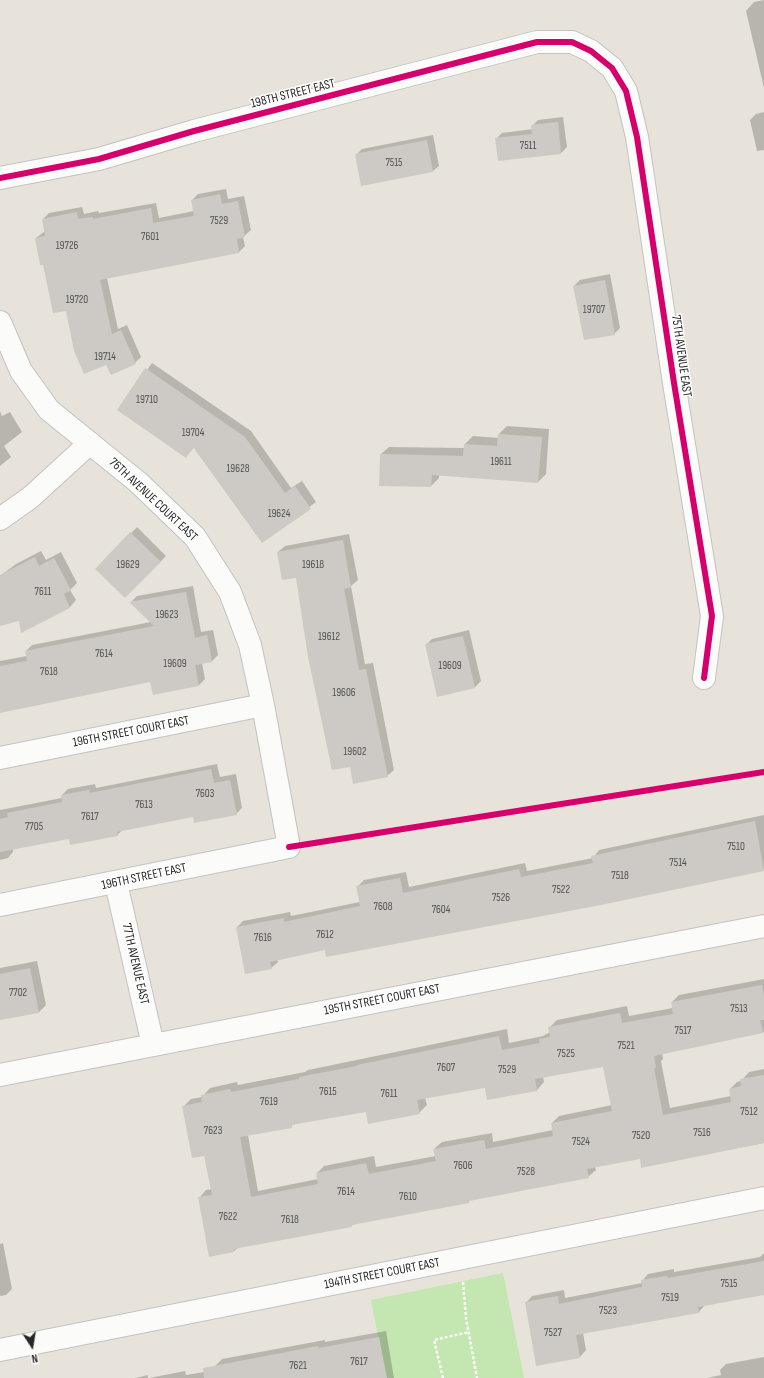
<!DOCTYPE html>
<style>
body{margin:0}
#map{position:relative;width:764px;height:1378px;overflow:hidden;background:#e7e3db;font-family:"Sofia Sans Condensed",sans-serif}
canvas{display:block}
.north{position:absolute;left:12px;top:1326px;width:40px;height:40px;-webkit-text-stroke:3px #fff;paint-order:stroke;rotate:168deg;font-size:11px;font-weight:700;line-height:16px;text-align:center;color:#272727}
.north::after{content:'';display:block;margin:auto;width:14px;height:18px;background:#272727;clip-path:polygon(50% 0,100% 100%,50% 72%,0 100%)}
</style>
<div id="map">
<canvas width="764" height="1378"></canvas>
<div class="north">N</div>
</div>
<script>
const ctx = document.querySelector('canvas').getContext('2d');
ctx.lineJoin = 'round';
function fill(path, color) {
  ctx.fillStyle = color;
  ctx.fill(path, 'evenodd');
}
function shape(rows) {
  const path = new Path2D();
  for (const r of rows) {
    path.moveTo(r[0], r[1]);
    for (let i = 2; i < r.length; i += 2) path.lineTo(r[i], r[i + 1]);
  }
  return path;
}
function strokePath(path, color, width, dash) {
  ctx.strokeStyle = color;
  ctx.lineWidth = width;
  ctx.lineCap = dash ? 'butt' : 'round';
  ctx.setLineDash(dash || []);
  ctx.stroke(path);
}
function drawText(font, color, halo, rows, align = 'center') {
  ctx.font = font + ' "Sofia Sans Condensed",sans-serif';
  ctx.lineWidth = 3;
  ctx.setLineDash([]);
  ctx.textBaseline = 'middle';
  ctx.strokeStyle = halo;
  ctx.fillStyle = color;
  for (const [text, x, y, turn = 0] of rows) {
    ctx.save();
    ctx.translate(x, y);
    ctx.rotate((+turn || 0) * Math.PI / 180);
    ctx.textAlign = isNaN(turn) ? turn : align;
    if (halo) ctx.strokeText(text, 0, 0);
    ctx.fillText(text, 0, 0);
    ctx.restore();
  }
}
fill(shape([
 [503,1273,524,1378,386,1378,371,1300]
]), '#c4e6b0');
fill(shape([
 [764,0,764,88,746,11,754,2],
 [764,112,764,150,757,151,750,120,756,114],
 [563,117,567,147,561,153,496,139,502,133,533,129,532,126,538,120],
 [433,135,439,166,433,171,356,155,362,149],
 [226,189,228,199,244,196,251,230,243,237,245,246,239,252,107,278,118,329,127,325,141,357,135,363,107,363,67,310,44,263,36,238,45,231,43,219,49,213,82,207,84,214,98,211,99,213,156,203,159,218,194,211,192,200,198,194],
 [610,274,620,328,614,334,574,286,580,280],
 [152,363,251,431,291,488,302,481,316,502,263,542,194,447,186,457,119,410],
 [0,411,2,416,10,412,22,432,4,446,11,457,0,466],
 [507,426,549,429,546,474,538,482,439,475,439,478,431,486,381,454,389,447,464,448,465,444,473,436,499,438,499,434],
 [137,527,166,556,125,597,97,569],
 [349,534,358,580,351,586,365,664,373,663,394,770,387,776,351,766,297,577,278,552,285,546],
 [41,551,46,560,61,552,77,583,70,590,76,600,70,607,22,632,20,620,0,625,0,576,16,564],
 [193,586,201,632,213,630,218,655,212,661,202,663,205,679,199,685,151,681,0,712,0,661,27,656,26,651,32,645,151,622,131,602,137,596],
 [469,630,481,681,475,687,426,645,432,639],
 [217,764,220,777,236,774,242,808,236,814,194,816,123,830,117,835,70,838,13,849,13,852,8,858,0,860,0,810,62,798,62,795,68,789,95,784,96,788],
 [764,815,764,870,601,904,326,949,277,959,278,962,271,968,237,927,243,921,290,912,291,916,360,902,357,887,364,880,406,872,409,887,525,863,527,871,593,858,599,850],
 [37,961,46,1005,39,1012,0,1019,0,968],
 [764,979,764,1032,662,1053,663,1059,661,1061,670,1108,731,1096,730,1089,737,1082,741,1081,749,1072,764,1069,764,1143,642,1166,641,1158,595,1167,596,1170,588,1177,471,1199,468,1202,354,1224,351,1226,239,1247,234,1251,199,1198,206,1190,212,1189,205,1155,183,1107,191,1099,202,1097,210,1088,237,1082,238,1085,305,1072,308,1070,507,1029,509,1043,543,1036,550,1032,549,1028,557,1020,627,1006,629,1016,673,1008,672,1002,679,995],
 [604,1066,612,1105,559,1116,552,1123,553,1130,493,1142,492,1133,442,1142,434,1149,436,1156,376,1167,374,1156,324,1166,317,1173,318,1179,258,1191,248,1135,291,1127,294,1123,367,1111,419,1113,427,1105,425,1098,485,1087,488,1099,537,1090,544,1082,543,1077],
 [3,1243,12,1289,6,1295,0,1296,0,1244],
 [764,1253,764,1294,705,1305,699,1312,583,1333,586,1350,580,1357,526,1303,532,1296,564,1290,565,1298,642,1283,642,1281,648,1274,674,1269,674,1272,760,1257],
 [386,1331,394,1378,149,1378,185,1371,186,1375,216,1370,215,1366,222,1359,325,1340,325,1342],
 [764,1357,764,1378,707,1378,721,1375,720,1370,726,1364],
 [148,1375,148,1378,135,1378]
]), '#0003');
fill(shape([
 [558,122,561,154,498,161,495,138,532,134,531,125],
 [427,140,433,172,361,186,355,154],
 [220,194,222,204,238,201,245,237,237,239,239,253,100,280,112,334,121,330,136,364,111,375,106,365,84,374,74,351,66,311,53,313,43,265,40,265,35,238,45,236,42,219,77,212,78,219,93,217,93,219,151,208,153,223,194,216,191,200],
 [605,280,615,335,584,340,573,286],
 [145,368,245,437,285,493,295,486,311,509,262,543,193,447,186,458,117,410],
 [498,434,542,437,538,483,432,475,431,487,379,486,380,454,463,456,464,444,497,446],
 [130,532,161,562,125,598,95,569],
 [343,540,351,587,344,589,359,670,366,669,388,777,353,784,350,767,332,770,308,657,296,578,282,580,277,552],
 [35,557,39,566,54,558,71,590,64,594,70,608,21,633,19,621,0,626,0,575],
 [186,592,195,638,207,635,212,662,195,665,199,686,153,695,150,682,0,713,0,666,27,661,25,651,154,626,129,602],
 [463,636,475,688,437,697,425,644],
 [211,769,214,783,230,780,237,815,194,823,193,817,117,832,118,836,70,845,69,839,0,852,0,819,8,817,7,813,62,802,61,795,89,790,90,793],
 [755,821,764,871,601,905,326,957,325,950,270,962,272,969,245,974,236,927,284,918,284,922,360,906,356,886,400,878,403,893,519,869,521,877,593,863,591,856],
 [30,968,39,1013,0,1020,0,974],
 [762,985,764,997,764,1020,760,1020,763,1033,654,1056,656,1068,654,1068,663,1115,731,1102,729,1089,741,1086,740,1079,764,1075,764,1143,641,1168,640,1159,587,1169,589,1178,469,1201,469,1203,352,1225,352,1227,234,1249,234,1252,209,1257,198,1197,212,1195,204,1156,192,1158,182,1106,202,1102,201,1095,230,1089,231,1092,299,1079,299,1077,357,1066,357,1065,499,1036,502,1050,540,1043,539,1039,550,1037,548,1027,620,1013,622,1023,673,1014,671,1002],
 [603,1067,612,1111,551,1123,553,1136,486,1149,484,1140,433,1149,436,1161,369,1174,366,1163,316,1173,318,1184,251,1197,240,1137,292,1128,291,1125,366,1112,368,1124,420,1114,417,1100,485,1088,487,1100,537,1091,535,1079],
 [764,1261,764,1295,698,1307,699,1313,576,1335,580,1358,536,1366,525,1302,558,1296,559,1304,642,1287,641,1280,667,1276,668,1278],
 [379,1337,387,1378,204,1378,203,1368,318,1346,319,1348]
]), '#cdcac5');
const minor = shape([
 [0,178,99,159,194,131,537,42,572,42,591,51,612,68,626,91,637,137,674,383,712,616,704,678],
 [0,322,21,371,49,410,139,483,195,537,230,592,250,645,263,705,289,847,0,905],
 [0,519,31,497,90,443],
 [0,758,263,705],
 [116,883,153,1045],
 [0,1075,764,926],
 [0,1350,764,1198]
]);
strokePath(minor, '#c3c2c2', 24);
strokePath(shape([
 [463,1282,466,1318,477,1378],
 [443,1378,434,1340,469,1332]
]), '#fbfbfa', 2.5, [3, 2]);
strokePath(minor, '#fbfbfa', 22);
strokePath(shape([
 [0,178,99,159,194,131,537,42,572,42,591,51,612,68,626,91,637,137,674,383,712,616,704,678],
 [289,847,764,772]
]), '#d6006c', 6);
drawText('11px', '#525250', null, [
 ["7511",528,146],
 ["7515",394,163],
 ["7529",219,221],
 ["7601",150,237],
 ["19726",67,246],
 ["19720",77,300],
 ["19707",594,310],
 ["19714",105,357],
 ["19710",147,400],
 ["19704",193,433],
 ["19611",501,462],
 ["19628",238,469],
 ["19624",279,514],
 ["19629",128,565],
 ["19618",313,565],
 ["7611",43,592],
 ["19623",167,615],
 ["19612",329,637],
 ["7614",104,654],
 ["19609",175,664],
 ["19609",450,666],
 ["7618",49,672],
 ["19606",344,693],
 ["19602",355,752],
 ["7603",205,794],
 ["7613",144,805],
 ["7617",90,817],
 ["7705",34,827],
 ["7510",736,847],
 ["7514",678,863],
 ["7518",620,876],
 ["7522",561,890],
 ["7526",501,898],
 ["7608",383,907],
 ["7604",441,910],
 ["7612",325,935],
 ["7616",263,938],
 ["7702",18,993],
 ["7513",739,1009],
 ["7517",683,1031],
 ["7521",626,1046],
 ["7525",566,1054],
 ["7607",446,1068],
 ["7529",507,1070],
 ["7615",328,1092],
 ["7611",389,1094],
 ["7619",269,1102],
 ["7512",749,1112],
 ["7623",213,1131],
 ["7516",702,1133],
 ["7520",641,1136],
 ["7524",581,1142],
 ["7606",463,1166],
 ["7528",526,1172],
 ["7614",346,1192],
 ["7610",408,1197],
 ["7622",228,1217],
 ["7618",290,1220],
 ["7515",729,1284],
 ["7519",670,1298],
 ["7523",608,1311],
 ["7527",553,1333],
 ["7617",359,1362],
 ["7621",298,1366]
]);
drawText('13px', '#272727', '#fff', [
 ["198TH STREET EAST",293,94,-14],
 ["75TH AVENUE EAST",681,356,82],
 ["76TH AVENUE COURT EAST",153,500,43],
 ["196TH STREET COURT EAST",131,732,-11],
 ["196TH STREET EAST",144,877,-12],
 ["77TH AVENUE EAST",135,964,77],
 ["195TH STREET COURT EAST",382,1000,-11],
 ["194TH STREET COURT EAST",382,1274,-11]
]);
</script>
